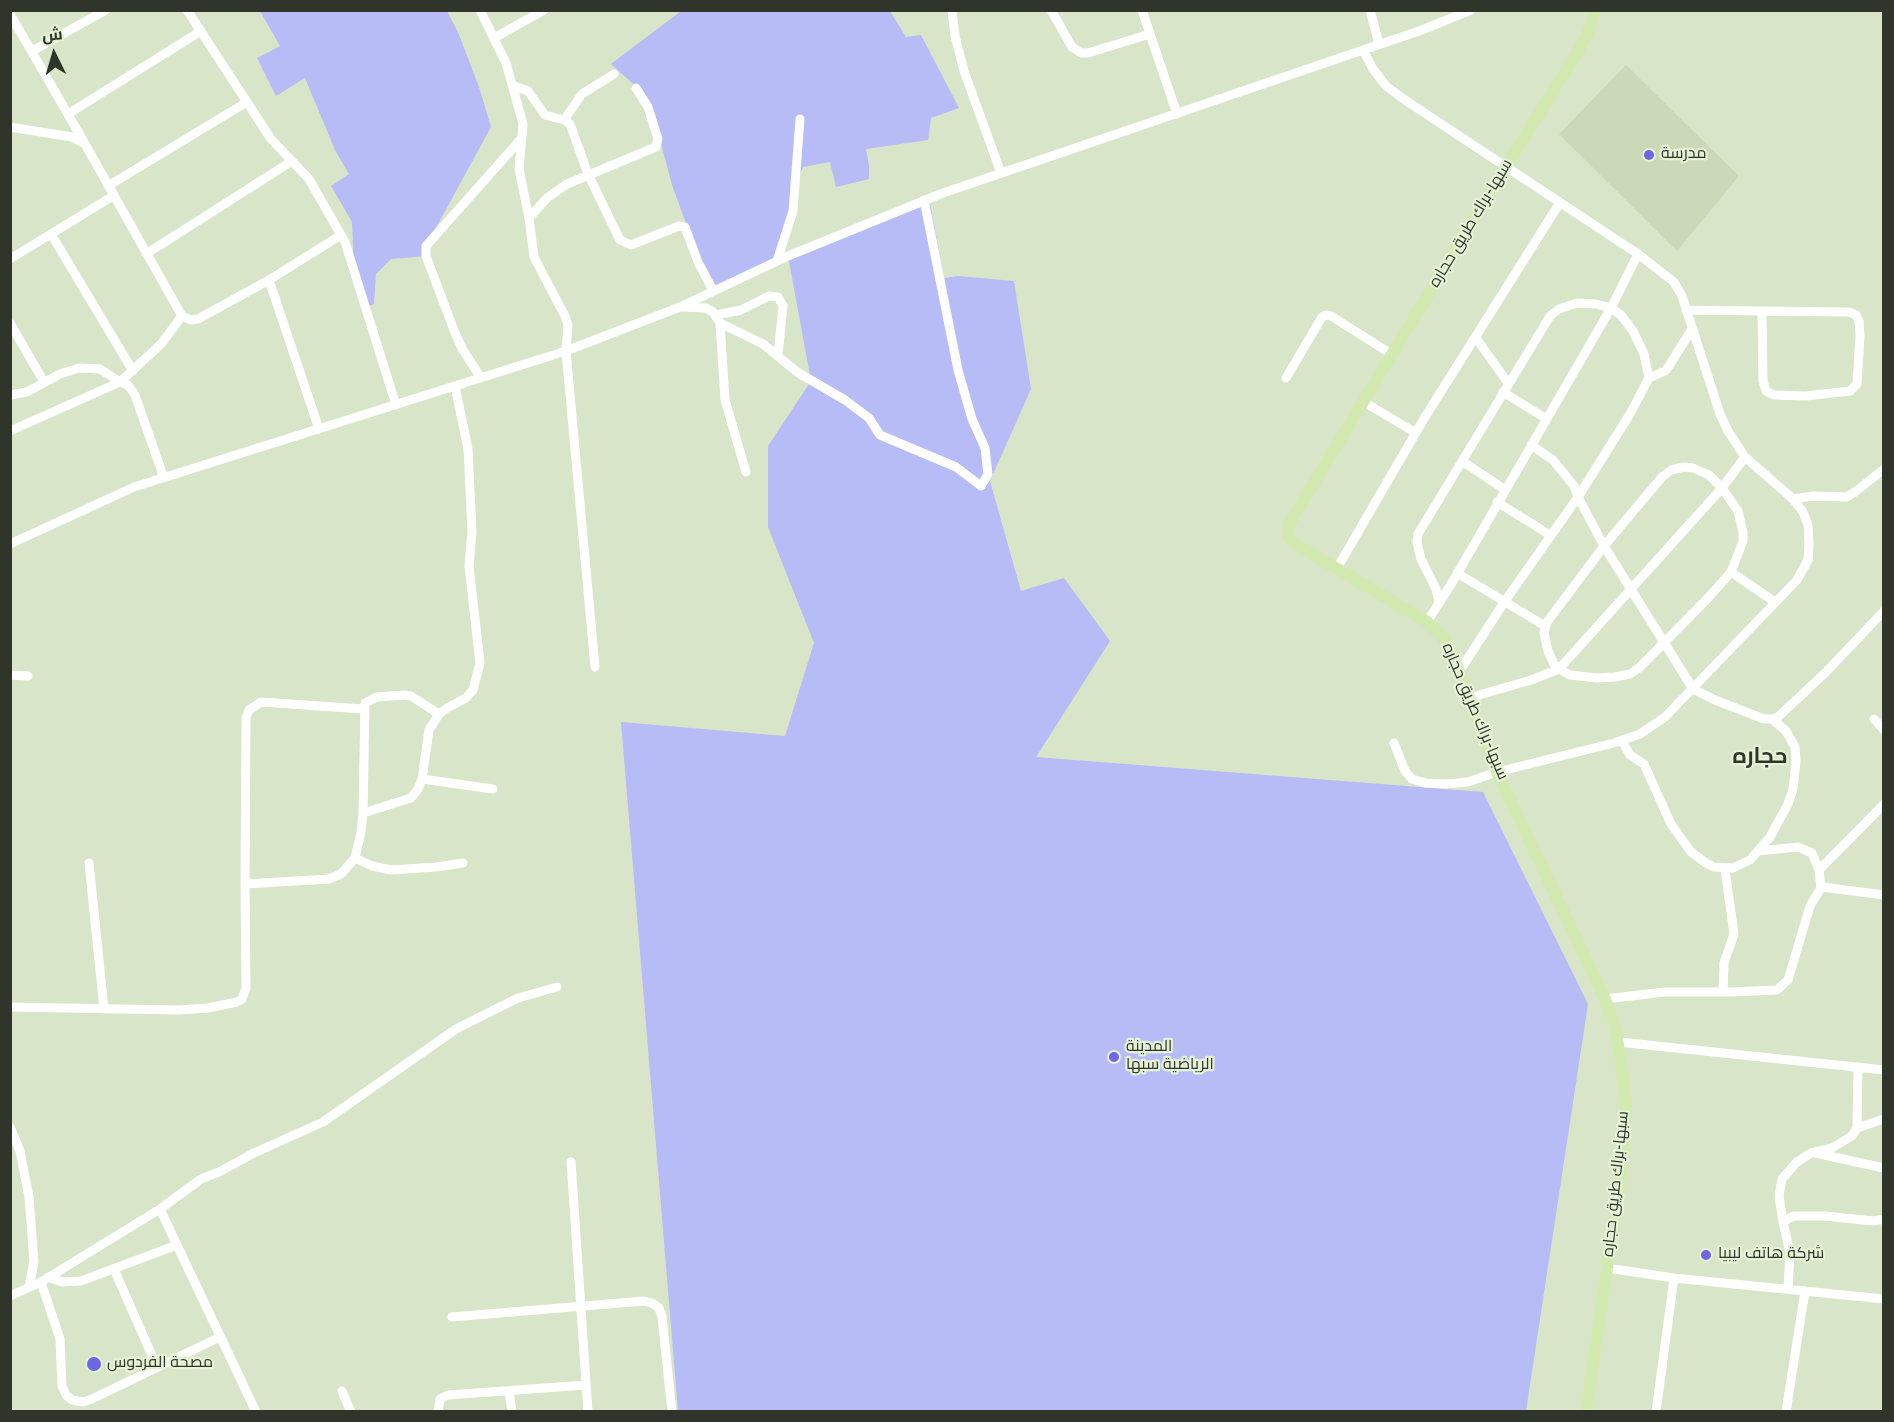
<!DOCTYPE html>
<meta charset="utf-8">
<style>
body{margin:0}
#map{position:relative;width:1894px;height:1422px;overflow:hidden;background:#d8e5c9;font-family:Overpass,Cairo,sans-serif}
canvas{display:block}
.frame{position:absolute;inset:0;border:12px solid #30352b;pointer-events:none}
.north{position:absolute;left:24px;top:24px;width:60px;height:60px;-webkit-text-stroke:4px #e5f2d6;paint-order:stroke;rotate:355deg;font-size:16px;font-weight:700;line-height:24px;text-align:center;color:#30352b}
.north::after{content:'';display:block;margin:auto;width:21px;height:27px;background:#30352b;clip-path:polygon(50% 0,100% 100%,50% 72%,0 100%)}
</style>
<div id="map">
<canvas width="1894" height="1422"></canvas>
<div class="frame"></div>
<div class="north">ش</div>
</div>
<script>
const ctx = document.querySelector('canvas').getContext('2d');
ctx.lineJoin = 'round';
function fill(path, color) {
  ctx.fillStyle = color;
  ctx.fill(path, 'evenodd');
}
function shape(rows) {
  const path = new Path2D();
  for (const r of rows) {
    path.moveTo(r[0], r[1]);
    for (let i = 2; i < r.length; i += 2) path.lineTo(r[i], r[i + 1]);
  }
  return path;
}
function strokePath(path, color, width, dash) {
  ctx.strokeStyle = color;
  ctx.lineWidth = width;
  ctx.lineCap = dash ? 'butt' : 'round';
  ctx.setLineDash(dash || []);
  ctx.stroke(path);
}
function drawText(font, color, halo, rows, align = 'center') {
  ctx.font = font + ' Overpass,Cairo,sans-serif';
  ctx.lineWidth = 4.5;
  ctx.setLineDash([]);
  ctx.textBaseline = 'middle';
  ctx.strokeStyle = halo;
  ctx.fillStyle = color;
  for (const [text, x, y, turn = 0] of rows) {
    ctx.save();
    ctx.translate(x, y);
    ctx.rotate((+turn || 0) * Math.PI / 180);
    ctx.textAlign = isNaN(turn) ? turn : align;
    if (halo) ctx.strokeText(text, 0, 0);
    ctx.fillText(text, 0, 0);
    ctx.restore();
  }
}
fill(shape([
 [1626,65,1739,176,1677,251,1559,134]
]), '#cadab8');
fill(shape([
 [260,11,447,11,458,32,479,87,491,127,426,246,426,256,391,259,376,274,374,304,367,307,354,267,352,222,331,186,349,174,335,150,305,78,276,96,257,58,280,46],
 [681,11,890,11,906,37,921,35,959,108,931,118,928,140,866,149,869,166,869,179,836,187,830,162,803,167,796,182,777,261,710,289,672,185,653,113,643,93,611,64],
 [929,198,944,278,958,276,1014,281,1031,389,990,481,1021,591,1064,578,1110,641,1036,757,1483,792,1588,1004,1526,1411,678,1411,621,722,785,736,814,643,768,527,768,446,811,381,788,256]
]), '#b7bbf6');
strokePath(shape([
 [187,10,271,139,309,179,345,242,396,405],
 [480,10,506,63,523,124,519,169,529,218,534,257,565,316,568,325,566,351,595,667],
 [952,10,955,36,964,71,1001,173],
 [1051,10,1072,47,1081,53,1088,53,1150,34],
 [1142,10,1177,114],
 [1370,10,1379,44],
 [10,14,84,142],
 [494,38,544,10],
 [1363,50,1373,69,1386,86,1405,100,1638,254,1674,282,1682,296,1720,414,1728,431,1745,457,1793,499,1803,512,1808,525,1809,544,1808,560,1797,580,1665,717,1640,734,1614,743,1497,772,1468,782,1446,784,1425,783,1412,779,1405,771,1394,743],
 [32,51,106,10],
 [514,86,528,91,545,115,564,120,570,124,588,174,620,240,631,245,679,226,685,227,698,262,713,290],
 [68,114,201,31],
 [564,120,582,94,614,74],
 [10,127,72,137,85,144,182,316,191,320,198,319,269,280,341,235],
 [108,186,247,102],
 [529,218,547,198,567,184,656,147,658,139,648,107,636,88],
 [51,234,133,371],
 [146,254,292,161],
 [10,259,113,196],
 [777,261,793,211,800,119],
 [269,280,319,429],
 [682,307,706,308,713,312,720,323,725,400,746,472],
 [1686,310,1762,311,1849,312,1856,315,1859,321,1860,336,1857,384,1850,391,1806,396,1774,395,1766,391,1763,381,1762,311],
 [716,315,741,310,769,296,778,297,783,306,778,355],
 [10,323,44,382],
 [720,323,763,344,797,372,845,400,869,418,880,435,956,467,981,486,988,474,985,448,972,419,958,370,924,200],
 [1476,338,1508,383],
 [481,378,463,350,455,333,426,256,426,246,521,139],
 [1286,378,1322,317,1326,315,1331,316,1393,355],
 [1649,378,1665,371,1669,366,1692,329],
 [1503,392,1545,418],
 [10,395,27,392,60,374,79,368,100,369,120,382,161,344,182,316],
 [1364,402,1416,433],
 [10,431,120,382,128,385,135,395,164,478],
 [1531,445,1553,460,1574,486,1578,497,1604,546,1693,689,1715,700,1764,719,1772,719,1778,717,1826,672,1884,611],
 [1462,461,1504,489],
 [1684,467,1693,468,1709,475,1722,488,1738,511,1743,532,1743,541,1731,572,1708,598,1639,668,1630,674,1615,677,1597,678,1570,675,1564,672,1554,664,1548,651,1544,633,1547,622,1604,546,1662,477,1671,470,1684,467],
 [1793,499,1813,496,1846,497,1855,492,1884,469],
 [1497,502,1550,535],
 [10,544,134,487,566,351,680,307,788,256,943,193,1422,30,1471,10],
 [1336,570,1425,417,1559,204],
 [1731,572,1775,602],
 [1457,573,1545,626],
 [1439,602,1436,589,1421,559,1417,542,1418,534,1550,316,1559,309,1577,303,1596,304,1611,308,1621,315,1633,331,1644,354,1649,378,1630,414,1578,497,1505,601,1459,672],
 [1427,622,1453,581,1611,308,1638,254],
 [10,675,28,676],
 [1469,698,1531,680,1559,669,1722,488,1745,457],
 [1874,719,1884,730],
 [1622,741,1630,755,1644,764,1671,824,1691,852,1706,863,1714,867,1733,868,1750,860,1770,837,1788,804,1793,789,1796,761,1795,747,1786,731,1772,719],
 [422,779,493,789],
 [363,813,365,703,377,697,405,695,411,696,439,714],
 [1758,851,1798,847,1812,853,1819,870],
 [355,858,372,866,391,870,436,867,463,863],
 [89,863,104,1009],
 [245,884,246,718,249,710,261,702,363,709],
 [1822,887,1884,895],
 [1723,992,1724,963,1734,934,1725,869],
 [1605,999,1665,992,1730,992,1777,990,1788,980,1810,906,1821,888,1819,870,1884,804],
 [10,1007,178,1010,208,1008,237,1002,242,999,246,988,245,884,329,879,341,874,355,858,361,832,363,813,411,798,418,789,422,779,429,730,439,714,447,708,466,698,473,690,480,663,469,566,472,532,468,449,455,386],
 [1619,1042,1884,1070],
 [10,1127,20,1151,29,1197,34,1262,29,1287],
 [1857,1128,1884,1119],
 [1815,1153,1884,1168],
 [571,1162,588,1412],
 [160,1209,256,1412],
 [1783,1222,1779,1196,1782,1179,1797,1162,1811,1153,1832,1148,1852,1136,1857,1128,1858,1067],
 [1607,1268,1674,1278,1884,1299],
 [114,1269,157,1367],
 [48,1277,62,1282,81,1281,177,1245],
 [41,1282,60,1339,62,1386,66,1395,72,1400,83,1402,92,1399,220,1337],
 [1788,1289,1790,1253,1783,1222,1793,1216,1825,1216,1873,1221,1884,1219],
 [10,1296,41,1282,160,1209,201,1179,219,1172,254,1153,323,1122,456,1029,518,998,557,987],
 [452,1317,644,1301,652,1303,659,1308,662,1317,672,1412],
 [342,1391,351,1412],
 [509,1392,512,1412],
 [438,1412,440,1399,448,1395,586,1385],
 [1656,1412,1674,1278],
 [1786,1412,1805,1291]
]), '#fff', 9);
strokePath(shape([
 [1586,1412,1621,1173,1624,1132,1626,1100,1616,1030,1605,999,1497,772,1454,658,1443,638,1427,622,1295,544,1289,537,1288,528,1289,524,1505,168,1580,48,1590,28,1595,10]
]), '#d2e9b0', 12);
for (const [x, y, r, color] of [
 [1649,155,6,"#6d67e1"],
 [1114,1057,6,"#6d67e1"],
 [1706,1255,6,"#6d67e1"],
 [94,1364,8,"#6d67e1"]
]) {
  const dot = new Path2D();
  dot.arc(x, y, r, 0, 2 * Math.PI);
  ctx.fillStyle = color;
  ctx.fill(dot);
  strokePath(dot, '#e5f2d6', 2);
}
drawText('16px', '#30352b', '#e5f2d6', [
 ["مدرسة",1661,155],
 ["المدينة",1126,1048],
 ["الرياضية سبها",1126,1066],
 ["شركة هاتف ليبيا",1718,1255],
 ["مصحة الفردوس",107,1364]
], 'left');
drawText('16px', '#30352b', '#e5f2d6', [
 ["سبها-براك طريق حجاره",1472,224,-59],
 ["سبها-براك طريق حجاره",1474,712,67],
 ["سبها-براك طريق حجاره",1617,1184,-84]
]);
drawText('bold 22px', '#30352b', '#e5f2d6', [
 ["حجاره",1760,759]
]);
</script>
